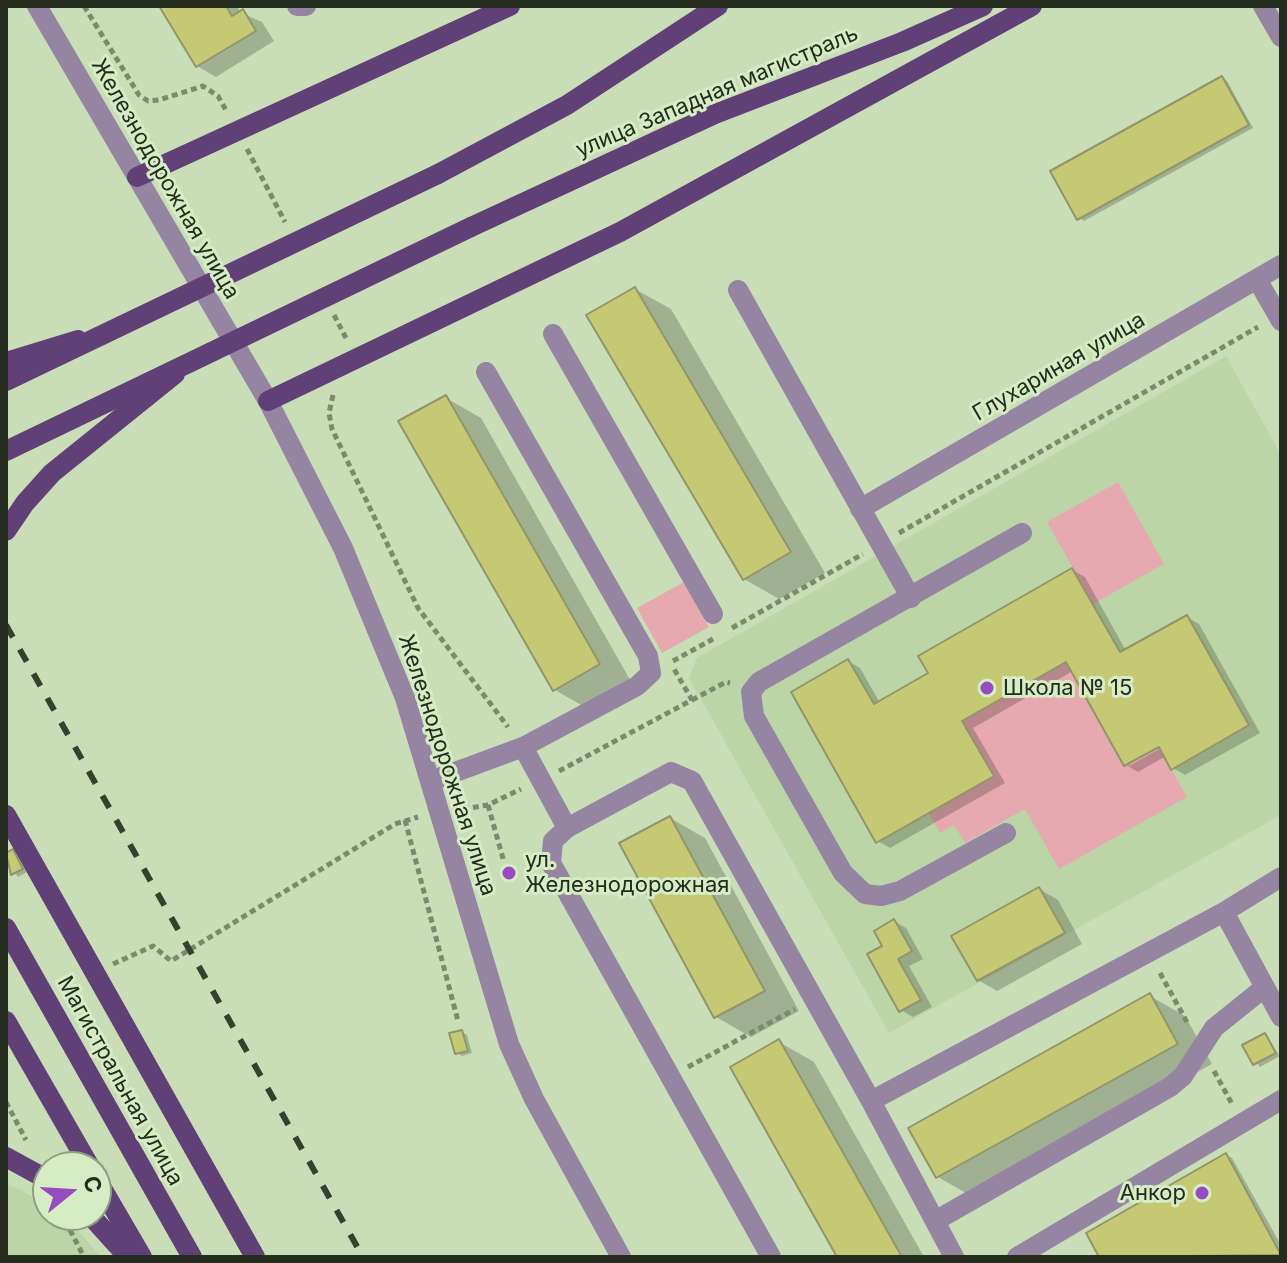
<!DOCTYPE html>
<meta charset="utf-8">
<style>
body{margin:0}
#map{position:relative;width:1287px;height:1263px;overflow:hidden;background:#c9deb7;font-family:Inter,sans-serif}
canvas{display:block}
.frame{position:absolute;inset:0;border:8px solid #242c1d;pointer-events:none}
.north{position:absolute;left:32px;top:1151px;width:80px;height:80px;box-sizing:border-box;background:#d6ecc4;border:2px solid #8f9f81;border-radius:50%;rotate:72deg;font-size:22px;font-weight:700;line-height:32px;text-align:center;color:#242c1d}
.north::after{content:'';display:block;margin:auto;width:28px;height:36px;background:#944cbf;clip-path:polygon(50% 0,100% 100%,50% 72%,0 100%)}
</style>
<div id="map">
<canvas width="1287" height="1263"></canvas>
<div class="frame"></div>
<div class="north">С</div>
</div>
<script>
const ctx = document.querySelector('canvas').getContext('2d');
ctx.lineJoin = 'round';
function fill(path, color) {
  ctx.fillStyle = color;
  ctx.fill(path, 'evenodd');
}
function shape(rows) {
  const path = new Path2D();
  for (const r of rows) {
    path.moveTo(r[0], r[1]);
    for (let i = 2; i < r.length; i += 2) path.lineTo(r[i], r[i + 1]);
  }
  return path;
}
function strokePath(path, color, width, dash) {
  ctx.strokeStyle = color;
  ctx.lineWidth = width;
  ctx.lineCap = dash ? 'butt' : 'round';
  ctx.setLineDash(dash || []);
  ctx.stroke(path);
}
function drawText(font, color, halo, rows, align = 'center') {
  ctx.font = font + ' Inter,sans-serif';
  ctx.lineWidth = 6;
  ctx.setLineDash([]);
  ctx.textBaseline = 'middle';
  ctx.strokeStyle = halo;
  ctx.fillStyle = color;
  for (const [text, x, y, turn = 0] of rows) {
    ctx.save();
    ctx.translate(x, y);
    ctx.rotate((+turn || 0) * Math.PI / 180);
    ctx.textAlign = isNaN(turn) ? turn : align;
    if (halo) ctx.strokeText(text, 0, 0);
    ctx.fillText(text, 0, 0);
    ctx.restore();
  }
}
fill(shape([
 [1226,356,1281,455,1281,815,889,1033,689,678,697,658],
 [6,1183,30,1195,48,1209,48,1215,56,1215,79,1232,101,1257,6,1257]
]), '#bcd5a7');
fill(shape([
 [1118,482,1164,564,1093,604,1047,522],
 [684,582,709,627,662,653,637,608],
 [1066,662,1124,766,1159,747,1187,797,1059,869,1025,809,965,843,954,825,940,833,929,813,994,776,962,721]
]), '#e6a9b0');
fill(shape([
 [161,6,237,6,241,13,262,22,274,41,216,77,197,66],
 [1222,78,1227,81,1253,128,1084,221,1079,218],
 [635,289,671,309,825,573,779,599,744,579],
 [446,398,481,418,633,685,590,710,555,690],
 [1072,570,1085,577,1126,651,1187,617,1199,624,1260,733,1185,775,1173,768,1166,756,1138,772,1126,765,1073,671,973,728,1005,783,890,848,878,841,848,661,860,668,880,703,931,674],
 [1166,741,1168,744,1129,766,1129,761],
 [670,818,705,838,799,1011,751,1037,716,1017],
 [13,852,27,872,18,877,6,861,6,855],
 [1039,889,1058,900,1082,944,997,991,978,980],
 [894,921,906,928,923,959,909,966,932,1007,913,1017,901,1010,885,946],
 [1150,996,1185,1016,1212,1064,973,1197,938,1177],
 [462,1032,467,1035,472,1053,462,1056,457,1053],
 [1265,1035,1280,1056,1260,1067,1245,1046],
 [779,1042,814,1062,924,1257,840,1257],
 [1226,1155,1232,1158,1281,1245,1281,1257,1102,1257,1088,1233]
]), '#0003');
const building = shape([
 [159,6,226,6,232,16,243,9,256,31,196,67,159,6],
 [1222,76,1249,125,1077,220,1050,171,1222,76],
 [635,287,791,552,743,580,586,315,635,287],
 [446,395,600,664,553,691,398,421,446,395],
 [1072,568,1120,652,1187,615,1249,725,1171,770,1159,747,1124,766,1066,662,962,721,994,776,876,843,791,692,848,659,874,704,928,673,918,656,1072,568],
 [670,816,765,991,714,1018,619,843,670,816],
 [13,849,23,869,11,875,6,853,13,849],
 [1039,887,1065,933,977,981,951,936,1039,887],
 [894,919,912,951,898,959,921,1000,899,1012,867,954,882,946,874,931,894,919],
 [1150,993,1178,1044,936,1178,908,1128,1150,993],
 [462,1030,468,1051,455,1054,449,1033,462,1030],
 [1265,1033,1276,1053,1253,1065,1242,1045,1265,1033],
 [779,1039,902,1257,837,1257,730,1067,779,1039],
 [1226,1153,1281,1255,1099,1257,1086,1233,1226,1153]
]);
fill(building, '#c6c973');
strokePath(building, '#92956c', 2);
strokePath(shape([
 [84,6,139,95,148,101,159,100,203,86,218,96,227,112],
 [247,149,285,222],
 [334,315,346,338],
 [333,395,329,413,332,429,418,608,508,727],
 [899,533,1258,327],
 [732,628,863,554],
 [673,661,713,639],
 [692,700,726,682,730,683],
 [559,771,692,700,674,669],
 [488,805,504,862],
 [463,809,488,805,521,789],
 [405,820,458,1021],
 [113,964,153,946,171,961,395,824,418,817],
 [1160,973,1188,1024],
 [688,1067,795,1009],
 [1214,1071,1232,1104],
 [6,1102,26,1140],
 [70,1230,84,1257]
]), '#7b8a6e', 5, [6, 4]);
strokePath(shape([
 [37,6,268,401,343,548,405,698,509,1044,534,1099,621,1257],
 [297,6,306,6],
 [1263,6,1281,37],
 [1258,281,1281,321],
 [738,290,911,598],
 [553,334,713,614],
 [860,509,1281,265],
 [523,747,567,828,671,772,692,781,871,1101],
 [431,781,523,747,637,686,651,673,648,656,486,372],
 [567,828,553,841,551,863,771,1257],
 [1006,833,900,891,881,896,865,894,843,873,754,716,751,692,759,682,1022,533],
 [1224,912,1281,1017],
 [935,1221,1170,1087,1183,1076,1214,1028,1265,987],
 [954,1257,871,1101,1224,912,1281,877],
 [1017,1257,1281,1100]
]), '#9684a3', 20);
strokePath(shape([
 [438,174,567,105,718,6],
 [137,177,510,6],
 [471,227,715,114,902,42,983,6],
 [6,362,78,340],
 [268,401,620,232,1032,6],
 [6,531,25,503,52,473,175,374],
 [6,928,192,1257],
 [6,1021,90,1167],
 [6,1157,48,1180],
 [96,1178,142,1257],
 [90,1215,128,1257]
]), '#604076', 20);
strokePath(shape([
 [6,625,363,1257]
]), '#36402e', 6, [14, 14]);
strokePath(shape([
 [6,381,438,174],
 [6,451,471,227],
 [6,815,255,1257]
]), '#604076', 20);
for (const [x, y, r, color] of [
 [987,688,8,"#944cbf"],
 [509,873,8,"#944cbf"],
 [1202,1193,8,"#944cbf"]
]) {
  const dot = new Path2D();
  dot.arc(x, y, r, 0, 2 * Math.PI);
  ctx.fillStyle = color;
  ctx.fill(dot);
  strokePath(dot, '#d6ecc4', 3);
}
drawText('22px', '#242c1d', '#d6ecc4', [
 ["улица Западная магистраль",717,92,-23],
 ["Железнодорожная улица",165,179,60],
 ["Глухариная улица",1059,367,-30],
 ["Железнодорожная улица",447,765,72],
 ["Магистральная улица",120,1081,61]
]);
drawText('22px', '#242c1d', '#d6ecc4', [
 ["Школа № 15",1003,688],
 ["ул.",525,860],
 ["Железнодорожная",525,885],
 ["Анкор",1186,1193,"right"]
], 'left');
</script>
